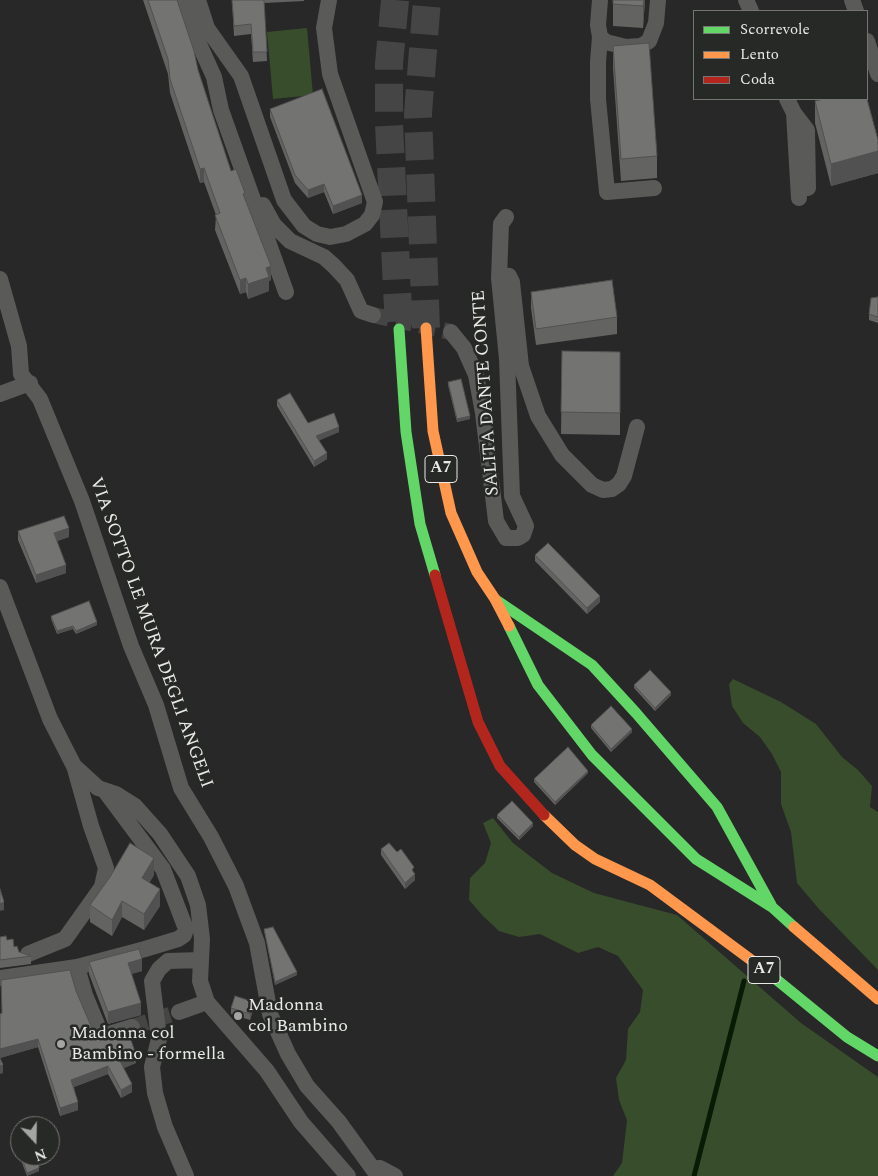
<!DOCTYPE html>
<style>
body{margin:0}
#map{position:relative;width:878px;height:1176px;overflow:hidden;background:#272827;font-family:Spectral,serif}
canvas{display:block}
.legend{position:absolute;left:693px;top:10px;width:175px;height:90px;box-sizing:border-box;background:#272926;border:1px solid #757674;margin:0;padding:6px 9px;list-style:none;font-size:15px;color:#e9eae8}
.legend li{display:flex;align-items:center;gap:10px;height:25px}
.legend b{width:25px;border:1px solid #757674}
.north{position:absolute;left:10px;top:1116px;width:50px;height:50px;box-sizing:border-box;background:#272926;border:1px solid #757674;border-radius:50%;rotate:159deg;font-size:14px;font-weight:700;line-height:20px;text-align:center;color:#e9eae8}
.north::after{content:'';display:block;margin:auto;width:18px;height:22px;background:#a5a6a4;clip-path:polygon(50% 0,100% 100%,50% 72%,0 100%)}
</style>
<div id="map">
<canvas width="878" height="1176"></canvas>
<ul class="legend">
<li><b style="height:6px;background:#63d668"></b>Scorrevole</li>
<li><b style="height:6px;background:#ff974d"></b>Lento</li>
<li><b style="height:6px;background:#b3261e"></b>Coda</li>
</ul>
<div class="north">N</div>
</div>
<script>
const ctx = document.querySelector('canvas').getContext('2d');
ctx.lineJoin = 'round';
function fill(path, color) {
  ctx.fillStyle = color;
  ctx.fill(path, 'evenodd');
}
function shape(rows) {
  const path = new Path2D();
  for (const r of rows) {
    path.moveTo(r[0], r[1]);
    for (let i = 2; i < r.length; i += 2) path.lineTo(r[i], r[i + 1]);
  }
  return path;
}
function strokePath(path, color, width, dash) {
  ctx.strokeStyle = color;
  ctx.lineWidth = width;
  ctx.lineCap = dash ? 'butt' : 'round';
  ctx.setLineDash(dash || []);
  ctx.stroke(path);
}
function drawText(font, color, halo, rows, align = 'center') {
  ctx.font = font + ' Spectral,serif';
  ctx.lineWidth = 5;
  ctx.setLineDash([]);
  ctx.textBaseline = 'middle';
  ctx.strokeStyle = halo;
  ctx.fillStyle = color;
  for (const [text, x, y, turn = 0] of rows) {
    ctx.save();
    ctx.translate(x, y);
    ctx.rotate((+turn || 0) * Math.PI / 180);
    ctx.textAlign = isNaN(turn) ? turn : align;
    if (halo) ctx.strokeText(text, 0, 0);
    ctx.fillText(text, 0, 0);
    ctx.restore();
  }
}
fill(shape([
 [307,28,313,95,273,99,267,32],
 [733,679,781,702,816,724,842,757,858,770,872,786,870,807,878,812,878,970,819,909,797,883,791,832,781,804,781,772,772,754,760,737,743,723,732,706,729,684],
 [493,818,513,843,552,873,594,893,677,915,801,1023,878,1077,878,1176,613,1176,622,1163,627,1120,619,1100,616,1078,626,1060,628,1029,640,1012,643,990,618,956,598,947,578,953,540,934,519,937,499,931,483,916,469,900,470,878,485,863,491,843,483,823]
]), '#374d2b');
strokePath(shape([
 [694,1176,744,981]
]), '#081b04', 5);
strokePath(shape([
 [373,315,451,332],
 [132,1027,179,1012]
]), '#444544', 16, [16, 8]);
strokePath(shape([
 [395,0,389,64,389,124,399,329],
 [426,328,418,113,427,0]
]), '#444544', 28, [28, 14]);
strokePath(shape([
 [182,0,187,17,214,77,221,110,286,292],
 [198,0,207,28,241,76,284,200,304,226,317,234,330,237,346,234,365,224,372,215,375,202,330,74,324,28,329,0],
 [600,0,598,25,600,37,606,42,626,47,641,46,649,41,656,23,658,0],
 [746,0,751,11],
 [852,0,856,11],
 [600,37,598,62,598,99,607,192,654,188],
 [867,41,878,74],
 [787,99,794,113,807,130,808,188],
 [794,113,799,198],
 [263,205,274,225,290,241,324,257,334,266,347,280,361,311,373,315],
 [499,278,501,224,506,217],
 [0,279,19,346,21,374,40,399,82,501,131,646,156,705,181,788,211,837,236,886,257,943,270,1014,288,1054,307,1086,339,1122,378,1176],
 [451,332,464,348,476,375,483,413,496,521,506,538,518,538,523,535,526,526,512,496,507,359,499,278,503,275,509,276,512,282,521,366,538,416,562,455,592,485,603,490,612,489,619,484,624,476,637,427],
 [0,394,30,383],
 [0,587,50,719,74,766,98,788,116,794,135,806,160,834,188,876,198,905,202,939,200,981,207,1002,267,1071,301,1122,348,1176],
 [28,954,65,939,102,887,106,868,91,826,75,769],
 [77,967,85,995,101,1034,106,1035,132,1027],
 [0,978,77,967,145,949,178,939,184,935,186,929,163,869,105,791],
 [179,1012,207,1002],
 [373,1169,380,1168,395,1176],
 [186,1176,165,1127,155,1093,152,1067,159,1039,152,981,159,969,168,961,201,960]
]), '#5a5b59', 16);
strokePath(shape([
 [399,329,406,432,420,524,435,575],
 [496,600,592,665,636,713,717,807,771,905],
 [509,626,538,685,592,755,696,859,772,907,794,927],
 [766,971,847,1037,878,1056]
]), '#63d668', 11);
strokePath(shape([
 [426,328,433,431,451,513,477,572,495,599,509,626],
 [544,815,575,845,595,859,650,885,766,971],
 [794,927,878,999]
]), '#ff974d', 11);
strokePath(shape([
 [435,575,478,722,500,766,544,815]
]), '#b3261e', 11);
fill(shape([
 [143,0,177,0,198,70,231,171,245,199,271,280,269,281,269,291,248,299,246,292,240,294,215,230,216,215,204,182,200,183,170,93,168,74],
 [232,0,304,0,304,1,264,3,267,61,253,62,251,34,234,36],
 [613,0,645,0,643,28,613,26],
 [613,46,657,156,657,178,621,181,613,68],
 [815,101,878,140,878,173,831,186,815,123],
 [270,109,362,203,333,214,324,192,308,198,295,183,270,117],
 [531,292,617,317,617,334,536,345,531,308],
 [878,297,878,323,869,320,869,314],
 [562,351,620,352,620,435,561,434],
 [448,382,470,419,457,422,448,385],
 [277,400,308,423,339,432,319,440,327,459,314,467,277,406],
 [18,531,69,537,57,541,66,573,36,583,18,540],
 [535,555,600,602,587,614,535,561],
 [51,616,97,625,76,634,73,629,57,634,51,619],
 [634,685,671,695,655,711,634,688],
 [591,725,632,732,611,752,591,728],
 [588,773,555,805,534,782,534,779],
 [497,815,533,826,519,840,497,818],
 [381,849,414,873,415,880,405,889,381,855],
 [154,875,149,883,160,906,144,930,122,917,112,936,90,922,90,905],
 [264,929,297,975,275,985],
 [0,937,7,940,19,952,31,956,31,964,0,968],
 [89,962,142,971,131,974,141,1015,108,1024,89,974],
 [76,991,94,1033,136,1063,123,1068,132,1092,121,1098,108,1074,74,1087,78,1110,60,1116,38,1047,0,1058],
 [254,1007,250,1020,231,1014,231,1008],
 [20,1143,20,1156,38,1156,39,1171,27,1176,16,1147,16,1144]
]), '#636462');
fill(shape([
 [644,0,645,0,643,28,643,6],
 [878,151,878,173,831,186,831,164],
 [204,168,204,182,200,183,200,169],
 [324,184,324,192,308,198,308,190],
 [362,195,362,203,333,214,333,206],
 [271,266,271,280,269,281,269,291,248,299,248,284,266,268],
 [246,278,246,292,240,294,240,280],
 [470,416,470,419,457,422,457,419],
 [339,427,339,432,316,442,316,436],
 [327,453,327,459,314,467,314,461],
 [69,528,69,537,54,542,54,533],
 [66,565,66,573,36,583,36,575],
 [600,596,600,602,587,614,587,608],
 [97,622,97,625,76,634,76,631],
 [73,626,73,629,57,634,57,631],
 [671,692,671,695,655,711,655,708],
 [632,729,632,732,611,752,611,749],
 [588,771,588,773,555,805,555,802],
 [533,823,533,826,519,840,519,837],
 [154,858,154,875,142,894,142,878],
 [415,874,415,880,405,889,405,883],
 [160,889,160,906,144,930,144,914],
 [122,901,122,917,112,936,112,920],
 [4,902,4,910,0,911,0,904],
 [142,959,142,971,128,975,128,963],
 [297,972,297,975,275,985,275,982],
 [254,1002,254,1007,250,1020,250,1014],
 [141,1003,141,1015,108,1024,108,1012],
 [38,1039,38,1047,0,1058,0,1049],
 [136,1055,136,1063,120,1070,120,1061],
 [3,1065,3,1073,0,1074,0,1066],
 [108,1066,108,1074,71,1088,71,1080],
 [132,1084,132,1092,121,1098,121,1090],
 [78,1102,78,1110,60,1116,60,1108],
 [39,1168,39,1171,27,1176,27,1173]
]), '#505150');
const building = shape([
 [148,0,177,0,194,51,198,70,231,171,236,169,245,193,243,194,271,266,266,268,269,277,248,284,246,278,240,280,215,215,220,213,204,168,200,169,170,79,168,59,148,0],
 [232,0,264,0,267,52,253,52,251,24,234,26,232,0],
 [613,0,644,0,643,6,613,4,613,0],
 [649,43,657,156,621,159,613,46,649,43],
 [322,89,362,195,333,206,324,184,308,190,295,175,270,109,322,89],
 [824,99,867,99,878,140,878,151,831,164,815,101,824,99],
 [612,280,617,317,536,329,531,292,612,280],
 [878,297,878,317,869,314,871,298,878,297],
 [562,351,620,352,620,413,561,412,562,351],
 [461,379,470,416,457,419,448,382,461,379],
 [290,393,308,423,334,413,339,427,316,436,327,453,314,461,277,400,290,393],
 [64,516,69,528,54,533,66,565,36,575,18,531,64,516],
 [548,543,600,596,587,608,535,555,548,543],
 [89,601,97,622,76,631,73,626,57,631,51,616,89,601],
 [650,670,671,692,655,708,634,685,650,670],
 [611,706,632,729,611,749,591,725,611,706],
 [568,747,588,771,555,802,534,779,568,747],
 [512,801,533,823,519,837,497,815,512,801],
 [130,843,154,858,142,878,160,889,144,914,122,901,112,920,90,905,110,877,130,843],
 [389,843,397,852,401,849,414,867,412,870,415,874,405,883,381,849,389,843],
 [0,889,4,902,0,904,0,889],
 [273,927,297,972,275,982,264,929,273,927],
 [6,936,7,940,13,939,14,947,17,946,19,952,31,956,0,960,0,937,6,936],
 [139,949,142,959,128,963,141,1003,108,1012,89,962,139,949],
 [70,970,76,991,94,1033,108,1037,128,1031,136,1055,120,1061,132,1084,121,1090,108,1066,71,1080,78,1102,60,1108,38,1039,0,1049,0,1014,2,1013,1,980,70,970],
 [235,996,254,1002,250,1014,231,1008,235,996],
 [0,1058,3,1065,0,1066,0,1058],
 [20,1143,20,1154,16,1144,20,1143],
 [21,1156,38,1156,39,1168,27,1173,21,1156]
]);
fill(building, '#737472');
strokePath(building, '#505150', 1);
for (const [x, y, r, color] of [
 [238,1016,5,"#a5a6a4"],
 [61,1044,5,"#a5a6a4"]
]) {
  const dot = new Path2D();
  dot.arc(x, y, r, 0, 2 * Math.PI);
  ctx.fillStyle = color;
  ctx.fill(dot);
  strokePath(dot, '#272926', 2);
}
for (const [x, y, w] of [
 [441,469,32],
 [764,970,32]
]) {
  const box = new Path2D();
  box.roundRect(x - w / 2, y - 13.5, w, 27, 4);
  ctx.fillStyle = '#272926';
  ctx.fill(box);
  strokePath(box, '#e9eae8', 1);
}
drawText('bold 16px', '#e9eae8', null, [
 ["A7",441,469],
 ["A7",764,970]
]);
drawText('18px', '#e9eae8', '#272926', [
 ["SALITA DANTE CONTE",487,393,-94],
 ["VIA SOTTO LE MURA DEGLI ANGELI",150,633,70]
]);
drawText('18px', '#e9eae8', '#272926', [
 ["Madonna",248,1006],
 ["col Bambino",248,1027],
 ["Madonna col",71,1034],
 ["Bambino - formella",71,1055]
], 'left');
</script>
